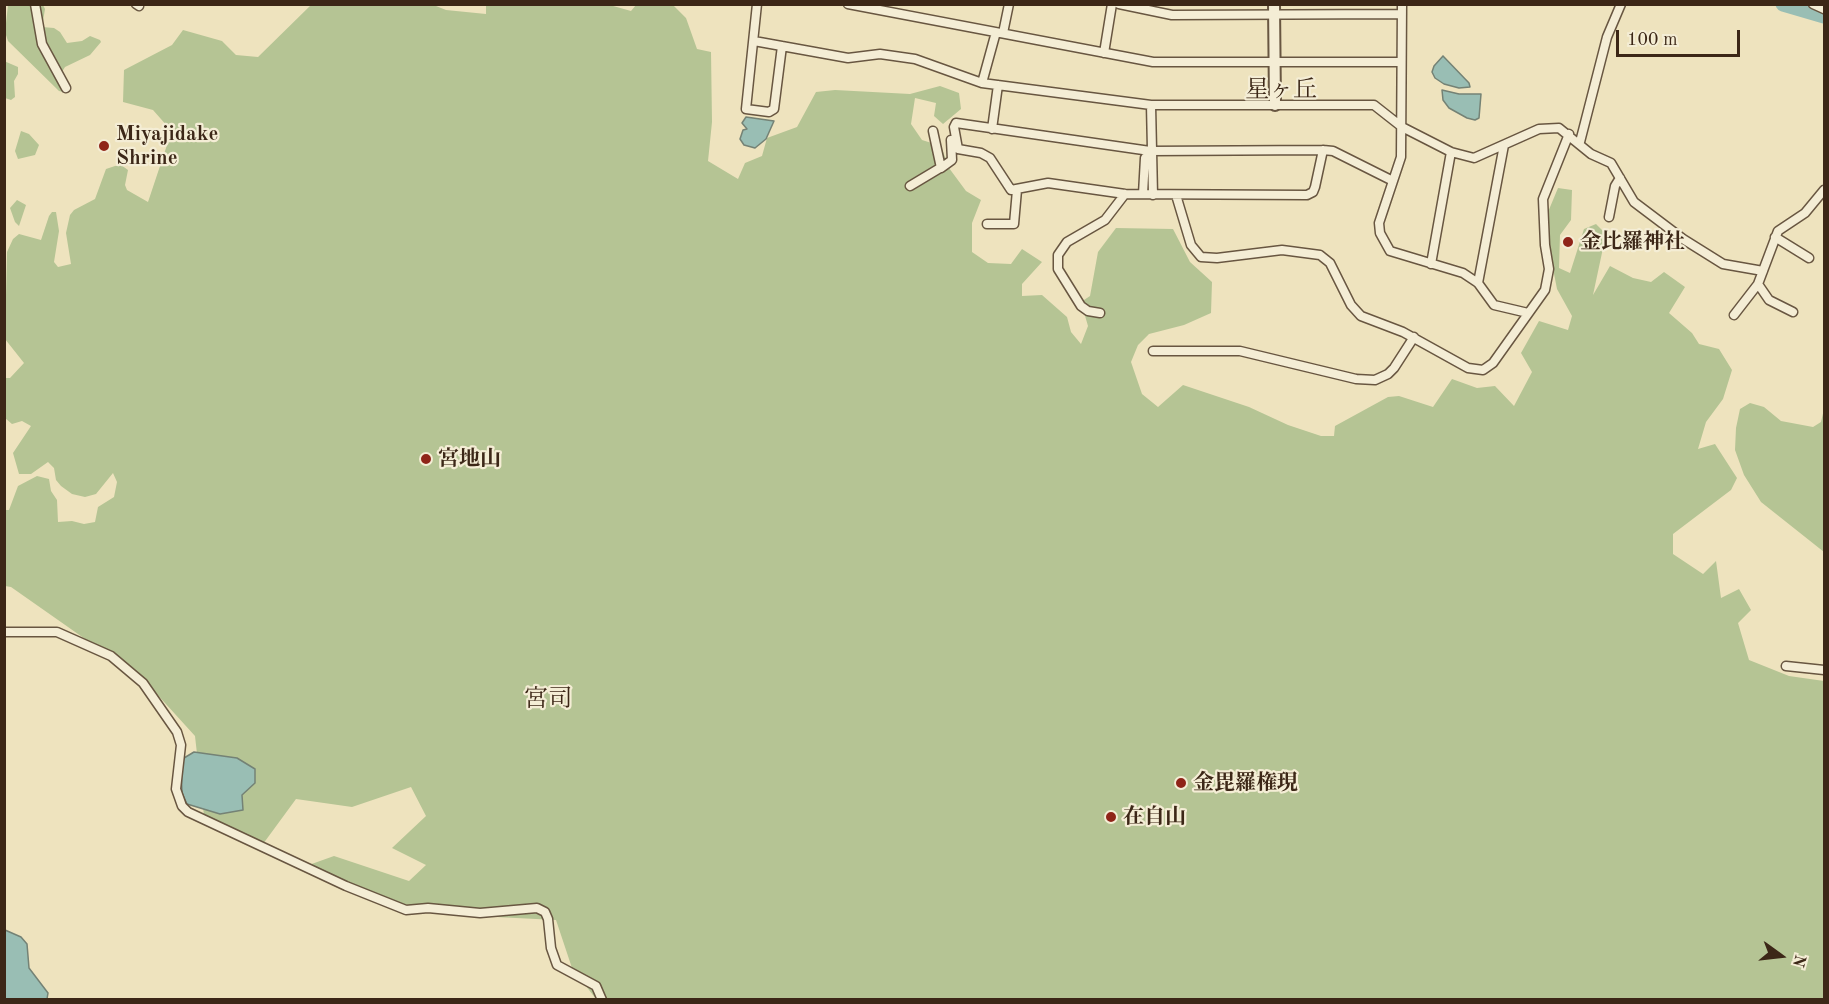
<!DOCTYPE html>
<meta charset="utf-8">
<style>
body{margin:0}
#map{position:relative;width:1829px;height:1004px;overflow:hidden;background:#eee3be;font-family:"Old Standard TT",serif}
canvas{display:block}
.frame{position:absolute;inset:0;border:6px solid #3c2717;pointer-events:none}
.north{position:absolute;left:1751px;top:926px;width:60px;height:60px;-webkit-text-stroke:4px #f4edd5;paint-order:stroke;rotate:105deg;font-size:16px;font-weight:700;line-height:24px;text-align:center;color:#3c2717}
.north::after{content:'';display:block;margin:auto;width:21px;height:27px;background:#3c2717;clip-path:polygon(50% 0,100% 100%,50% 72%,0 100%)}
.scale{position:absolute;left:1616px;top:30px;width:124px;height:27px;box-sizing:border-box;border:3px solid #3c2717;border-top:0;padding-left:8px;font-size:18px;line-height:21px;white-space:nowrap;color:#3c2717;-webkit-text-stroke:4px #f4edd5;paint-order:stroke}
</style>
<div id="map">
<canvas width="1829" height="1004"></canvas>
<div class="frame"></div>
<div class="north">N</div>
<div class="scale">100 m</div>
</div>
<script>
const ctx = document.querySelector('canvas').getContext('2d');
ctx.lineJoin = 'round';
function fill(path, color) {
  ctx.fillStyle = color;
  ctx.fill(path, 'evenodd');
}
function shape(rows) {
  const path = new Path2D();
  for (const r of rows) {
    path.moveTo(r[0], r[1]);
    for (let i = 2; i < r.length; i += 2) path.lineTo(r[i], r[i + 1]);
  }
  return path;
}
function strokePath(path, color, width, dash) {
  ctx.strokeStyle = color;
  ctx.lineWidth = width;
  ctx.lineCap = dash ? 'butt' : 'round';
  ctx.setLineDash(dash || []);
  ctx.stroke(path);
}
function drawText(font, color, halo, rows, align = 'center') {
  ctx.font = font + ' "Old Standard TT","Noto Serif JP",serif';
  ctx.lineWidth = 4.5;
  ctx.setLineDash([]);
  ctx.textBaseline = 'middle';
  ctx.strokeStyle = halo;
  ctx.fillStyle = color;
  for (const [text, x, y, turn = 0] of rows) {
    ctx.save();
    ctx.translate(x, y);
    ctx.rotate((+turn || 0) * Math.PI / 180);
    ctx.textAlign = isNaN(turn) ? turn : align;
    if (halo) ctx.strokeText(text, 0, 0);
    ctx.fillText(text, 0, 0);
    ctx.restore();
  }
}
fill(shape([
 [431,4,446,10,486,14,486,4,606,4,631,11,636,5,673,5,686,18,697,49,711,52,712,122,708,161,738,179,745,163,762,156,767,138,797,127,816,92,835,90,910,94,940,86,959,93,961,109,943,124,934,116,936,103,915,98,911,124,922,140,941,146,949,168,966,191,981,200,972,223,972,252,988,263,1011,264,1022,249,1042,262,1022,284,1022,296,1042,295,1067,317,1071,332,1081,344,1088,326,1081,302,1090,296,1098,252,1116,228,1173,229,1190,262,1212,282,1211,313,1184,325,1149,334,1138,345,1131,362,1142,394,1158,407,1183,385,1249,407,1288,425,1321,436,1334,436,1335,426,1388,397,1399,396,1433,407,1452,379,1477,388,1495,386,1514,406,1532,372,1521,353,1539,321,1568,330,1572,316,1557,289,1549,248,1548,212,1558,188,1572,190,1571,220,1560,235,1559,268,1570,273,1584,229,1596,224,1606,234,1593,295,1610,266,1633,278,1651,282,1664,272,1685,287,1669,313,1692,333,1699,344,1719,349,1732,370,1723,399,1706,422,1698,449,1715,444,1737,478,1731,490,1673,534,1673,554,1703,574,1716,561,1721,598,1739,589,1751,610,1738,623,1749,660,1789,676,1824,681,1824,999,596,999,572,968,556,920,496,917,378,901,306,866,334,856,409,881,426,865,392,848,426,816,411,787,352,807,296,799,263,844,204,816,195,736,145,681,11,587,5,586,4,510,9,510,18,486,37,476,49,479,51,491,57,500,58,522,72,521,84,524,95,522,98,507,114,497,117,482,113,473,96,494,85,497,72,494,61,486,56,480,54,468,48,462,31,474,19,474,13,453,31,426,22,421,12,424,5,418,5,378,10,378,24,363,5,339,7,252,13,239,19,234,41,240,49,216,52,212,56,212,59,231,54,262,58,267,71,264,66,233,70,215,74,210,95,199,106,169,115,166,121,165,128,170,125,185,127,190,148,202,168,142,168,127,153,110,123,102,124,70,172,45,183,30,222,41,236,55,258,57,311,5],
 [8,5,43,5,45,9,42,27,54,28,60,32,67,43,82,41,90,36,100,40,101,42,90,55,65,67,58,78,63,92,59,91,8,41,5,32],
 [4,61,18,67,18,74,14,81,15,97,11,100,5,98],
 [21,131,29,134,39,145,35,155,18,159,15,151],
 [17,200,26,205,19,226,15,222,10,208],
 [1750,403,1764,407,1781,421,1813,427,1821,422,1824,409,1824,552,1761,502,1744,475,1735,450,1736,428,1740,409]
]), '#b5c494');
const water = shape([
 [1443,56,1469,83,1470,87,1459,88,1444,84,1435,78,1432,72,1434,66,1443,56],
 [1442,90,1459,94,1481,94,1479,118,1475,120,1467,118,1449,108,1443,100,1442,90],
 [746,117,774,121,766,139,755,148,744,145,740,139,743,130,747,129,742,123,746,117],
 [194,752,237,758,255,769,255,783,242,795,243,810,220,814,187,804,182,793,181,768,184,758,194,752],
 [5,930,21,937,27,944,29,968,48,993,47,999,5,999,5,930]
]);
fill(water, '#99beb4');
strokePath(water, '#748275', 1.5);
strokePath(shape([
 [1783,4,1824,16]
]), '#99beb4', 15);
const minor = shape([
 [35,4,42,44,66,88],
 [136,4,139,6],
 [757,4,746,109,769,112,774,109,782,46],
 [848,4,1153,62,1401,62],
 [1119,4,1172,15,1402,14],
 [1402,4,1401,157,1379,223,1380,233,1390,251,1463,273,1478,283,1494,305,1528,313],
 [1813,4,1824,9],
 [1003,33,1009,4],
 [754,41,848,58,880,54,915,59,982,83,1151,105,1374,105,1402,127,1451,152,1474,158,1539,129,1559,128,1591,154,1611,163,1634,202,1683,239,1723,264,1763,271],
 [1104,53,1112,4],
 [982,83,996,32],
 [1151,105,1153,195],
 [992,129,998,85],
 [933,131,941,168,952,160,951,140],
 [1580,142,1607,37,1621,4],
 [1323,150,1315,187,1313,192,1307,195,1125,194,1048,183,1011,190,990,158,981,153,958,149,954,127,956,123,1150,151,1323,150,1333,151,1393,181],
 [910,186,940,168],
 [1143,194,1145,158,1150,151],
 [1176,195,1191,245,1201,257,1217,258,1282,250,1320,255,1330,263,1351,305,1361,316,1403,332,1468,368,1483,370,1493,363,1545,290,1549,269,1545,245,1543,199,1569,134],
 [1609,217,1615,186,1620,178],
 [987,224,1014,224,1017,190],
 [1775,237,1809,258],
 [1431,264,1451,152],
 [1478,283,1504,145],
 [1758,284,1769,300,1793,312],
 [1100,313,1088,311,1081,306,1058,269,1058,255,1067,242,1105,220,1125,194],
 [1734,315,1758,284,1778,231,1805,213,1824,190],
 [1153,351,1240,351,1356,379,1375,380,1388,374,1394,368,1414,337],
 [4,632,57,632,111,656,143,683,177,732,181,745,176,789,182,806,188,812,346,886,406,910,428,908,480,913,537,908,545,912,548,919,551,948,557,965,596,986,602,1000],
 [1786,666,1824,670]
]);
const tertiary = shape([
 [1274,4,1275,105]
]);
strokePath(minor, '#685641', 11);
strokePath(tertiary, '#685641', 14);
strokePath(minor, '#f4edd5', 8);
strokePath(tertiary, '#f4edd5', 10);
for (const [x, y, r, color] of [
 [104,146,6,"#8f2418"],
 [1568,242,6,"#8f2418"],
 [426,459,6,"#8f2418"],
 [1181,783,6,"#8f2418"],
 [1111,817,6,"#8f2418"]
]) {
  const dot = new Path2D();
  dot.arc(x, y, r, 0, 2 * Math.PI);
  ctx.fillStyle = color;
  ctx.fill(dot);
  strokePath(dot, '#f4edd5', 2);
}
drawText('bold 21px', '#3c2717', '#f4edd5', [
 ["Miyajidake",116,134],
 ["Shrine",116,158],
 ["金比羅神社",1580,242],
 ["宮地山",438,459],
 ["金毘羅権現",1193,783],
 ["在自山",1123,817]
], 'left');
drawText('24px', '#3c2717', '#f4edd5', [
 ["星ヶ丘",1281,91],
 ["宮司",548,700]
]);
</script>
